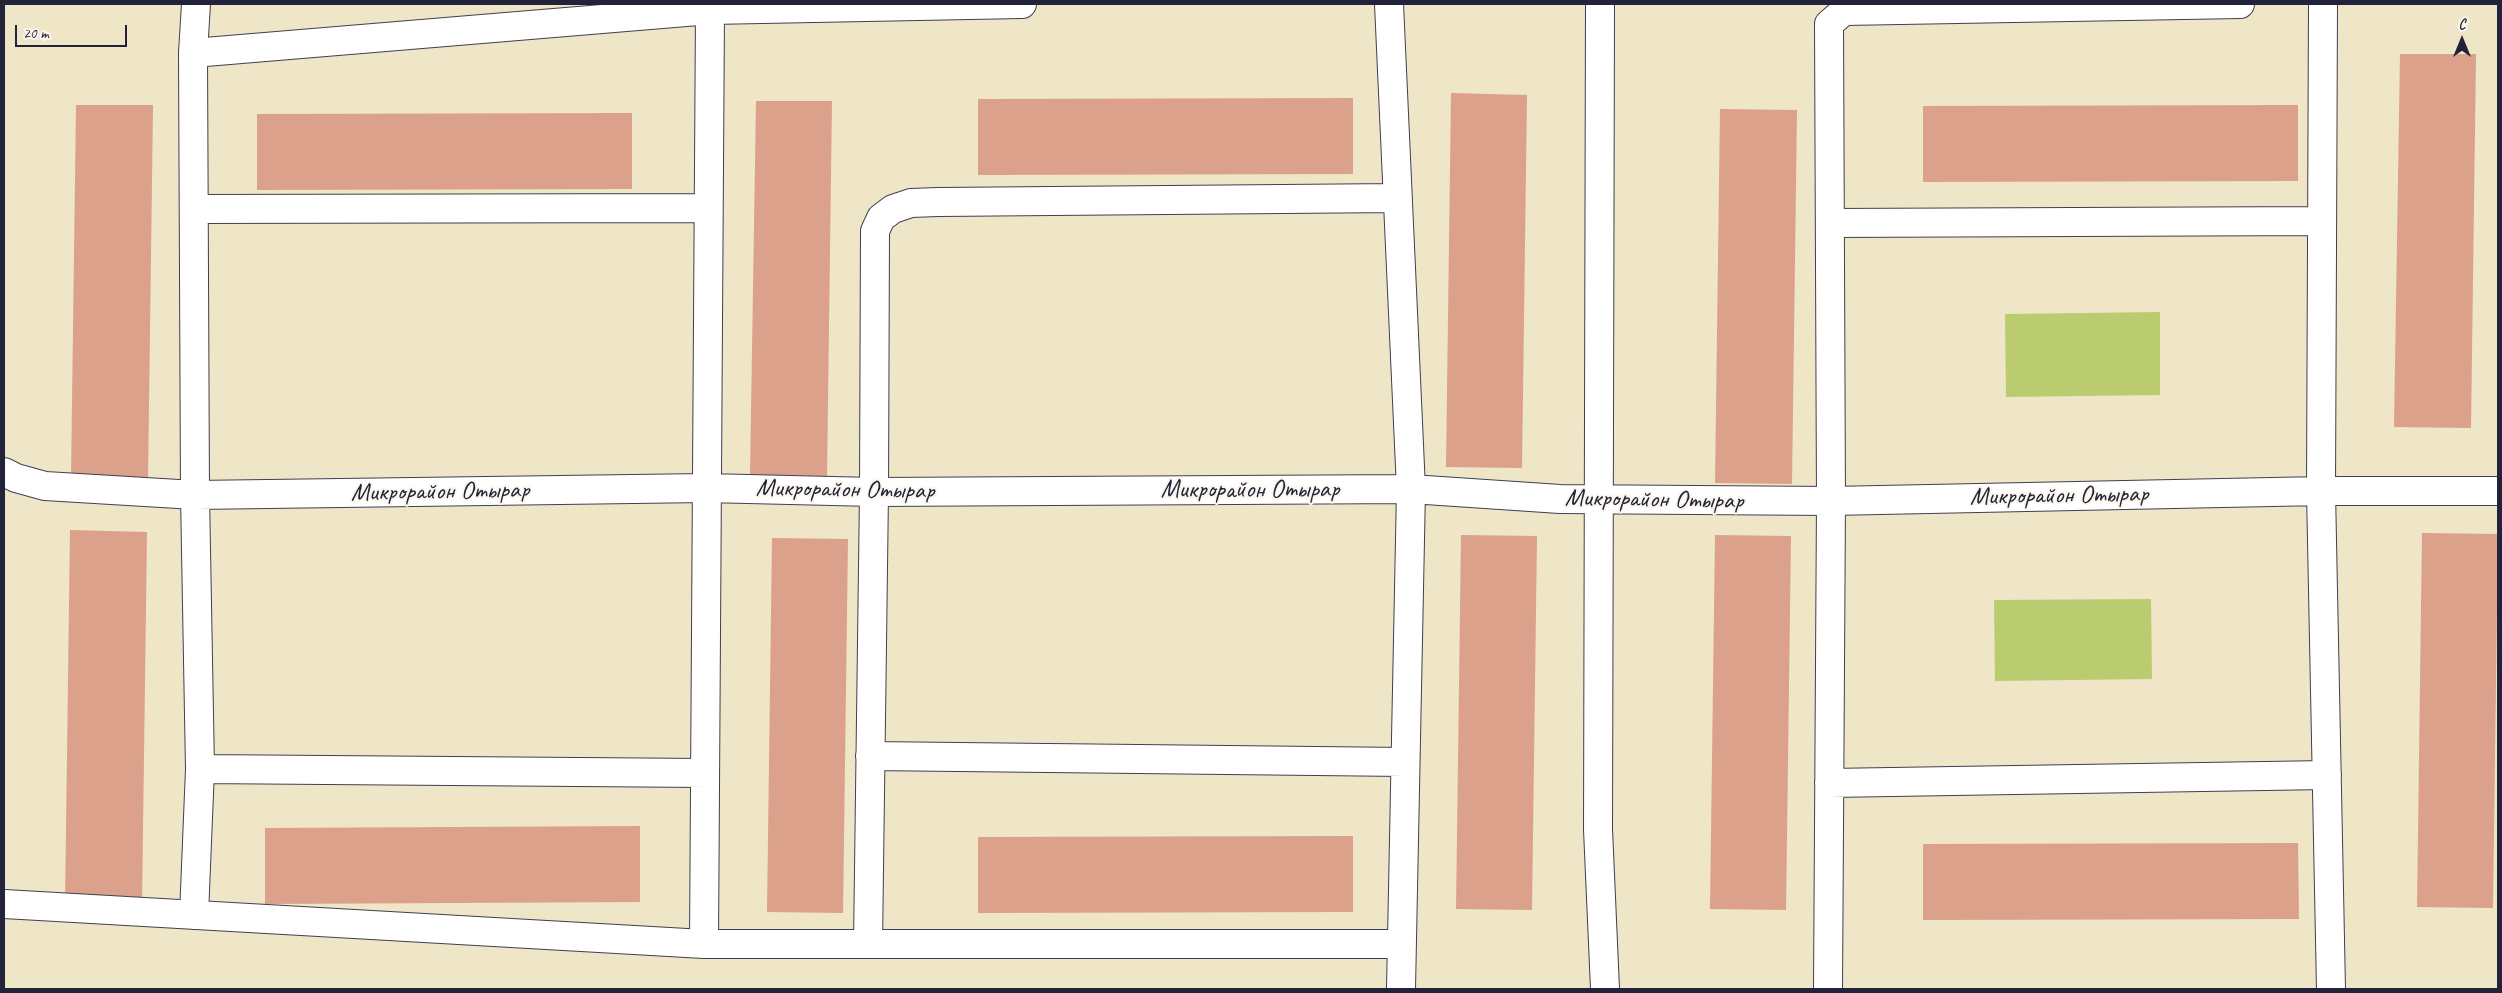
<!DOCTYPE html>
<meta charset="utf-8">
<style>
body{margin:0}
#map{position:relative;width:2502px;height:993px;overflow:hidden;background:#efe5c7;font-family:Caveat,sans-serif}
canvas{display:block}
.frame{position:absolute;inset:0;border:5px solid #22223b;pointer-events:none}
.north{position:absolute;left:2437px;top:15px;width:50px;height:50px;-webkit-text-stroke:4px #fbf7ec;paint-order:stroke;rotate:0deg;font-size:14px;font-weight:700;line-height:20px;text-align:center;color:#22223b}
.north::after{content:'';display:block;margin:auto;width:18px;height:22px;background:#22223b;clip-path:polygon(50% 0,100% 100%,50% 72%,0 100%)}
.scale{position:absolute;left:15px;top:25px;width:112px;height:22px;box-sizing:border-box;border:2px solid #22223b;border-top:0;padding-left:6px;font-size:15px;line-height:18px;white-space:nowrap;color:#22223b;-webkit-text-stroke:4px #fbf7ec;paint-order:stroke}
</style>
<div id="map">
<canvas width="2502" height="993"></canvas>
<div class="frame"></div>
<div class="north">С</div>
<div class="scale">20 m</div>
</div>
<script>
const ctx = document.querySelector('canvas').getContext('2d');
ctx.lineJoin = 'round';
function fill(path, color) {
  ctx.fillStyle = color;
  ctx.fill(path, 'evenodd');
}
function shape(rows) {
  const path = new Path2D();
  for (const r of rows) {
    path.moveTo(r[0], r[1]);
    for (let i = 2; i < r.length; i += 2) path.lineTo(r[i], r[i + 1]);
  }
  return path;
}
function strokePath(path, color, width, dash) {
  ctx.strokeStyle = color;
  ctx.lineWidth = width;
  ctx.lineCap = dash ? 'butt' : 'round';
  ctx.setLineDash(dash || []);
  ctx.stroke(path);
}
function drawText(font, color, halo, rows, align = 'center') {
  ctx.font = font + ' Caveat,sans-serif';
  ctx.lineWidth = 4;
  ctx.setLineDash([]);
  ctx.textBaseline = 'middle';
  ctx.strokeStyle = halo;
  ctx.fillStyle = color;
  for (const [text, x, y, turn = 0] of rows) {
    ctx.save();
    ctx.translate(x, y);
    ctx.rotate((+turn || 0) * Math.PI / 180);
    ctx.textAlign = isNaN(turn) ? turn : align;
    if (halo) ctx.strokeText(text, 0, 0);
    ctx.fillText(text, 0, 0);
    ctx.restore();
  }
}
fill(shape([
 [2160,312,2160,395,2006,397,2005,314],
 [2151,599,2152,679,1995,681,1994,600]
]), '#bacc6f');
fill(shape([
 [2400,54,2476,54,2471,428,2394,427],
 [1451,93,1527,95,1522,468,1446,467],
 [1353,98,1353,174,978,175,978,99],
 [756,101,832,101,827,476,750,475],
 [76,105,153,105,148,480,71,478],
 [2298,105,2298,181,1923,182,1923,106],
 [1720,109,1797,110,1792,484,1715,483],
 [632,113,632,189,257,190,257,114],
 [70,530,147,532,142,905,65,904],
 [2422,533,2498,534,2493,908,2417,907],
 [1461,535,1537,536,1532,910,1456,909],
 [1715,535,1791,536,1786,910,1710,909],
 [772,538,848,539,843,913,767,912],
 [640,826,640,902,265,904,265,828],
 [1353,836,1353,912,978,913,978,837],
 [2298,843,2299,919,1923,920,1923,844]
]), '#dba18a');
const minor = shape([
 [1389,4,1411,489,1401,989],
 [1600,4,1598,829,1605,989],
 [2323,4,2321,491,2331,989],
 [193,53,710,10,1022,4],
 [194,209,708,208],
 [1830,223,2322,221],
 [4,472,16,478,45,486,195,495,706,488,874,492,1411,489,1560,499,1831,501,2321,491,2498,491],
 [870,756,1405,762],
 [200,769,705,773],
 [1829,783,2327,775],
 [4,904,704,944,1401,944],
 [194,915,200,769,195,495,193,53,196,4],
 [704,944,710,10],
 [868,944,874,492,875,231,881,218,893,209,911,203,938,202,1397,198],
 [1828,989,1831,501,1829,24,1844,11,2240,4]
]);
strokePath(minor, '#413f50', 30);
strokePath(minor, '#fff', 28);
drawText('25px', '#22223b', '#fbf7ec', [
 ["Микрорайон Отырар",845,490,1],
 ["Микрорайон Отырар",1250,490],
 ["Микрорайон Отырар",440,492,-1],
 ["Микрорайон Отырар",2059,496,-1],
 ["Микрорайон Отырар",1654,500,1]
]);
</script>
